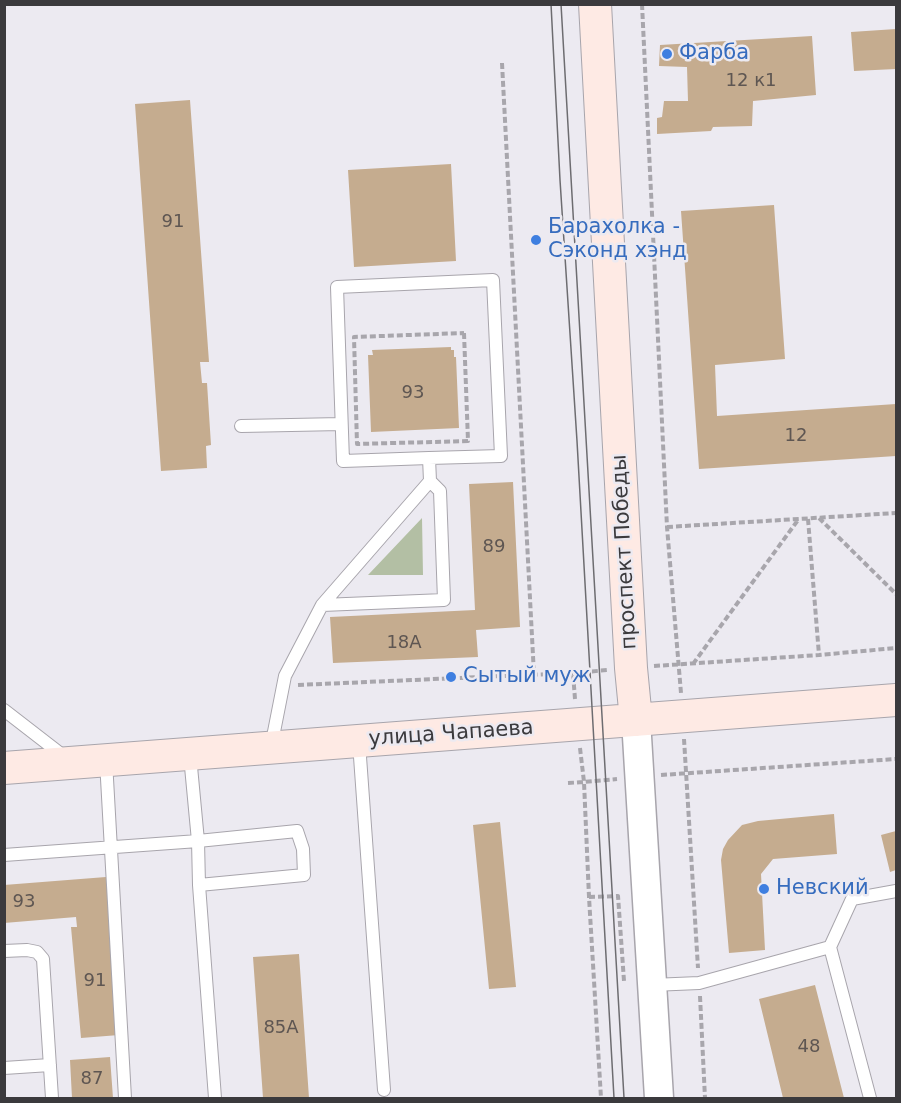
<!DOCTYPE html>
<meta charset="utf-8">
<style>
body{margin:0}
#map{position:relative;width:901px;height:1103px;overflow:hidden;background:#eceaf1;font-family:"DejaVu Sans",sans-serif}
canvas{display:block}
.frame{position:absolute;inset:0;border:6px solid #3b3a3d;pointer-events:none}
</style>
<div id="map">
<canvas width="901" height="1103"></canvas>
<div class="frame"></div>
</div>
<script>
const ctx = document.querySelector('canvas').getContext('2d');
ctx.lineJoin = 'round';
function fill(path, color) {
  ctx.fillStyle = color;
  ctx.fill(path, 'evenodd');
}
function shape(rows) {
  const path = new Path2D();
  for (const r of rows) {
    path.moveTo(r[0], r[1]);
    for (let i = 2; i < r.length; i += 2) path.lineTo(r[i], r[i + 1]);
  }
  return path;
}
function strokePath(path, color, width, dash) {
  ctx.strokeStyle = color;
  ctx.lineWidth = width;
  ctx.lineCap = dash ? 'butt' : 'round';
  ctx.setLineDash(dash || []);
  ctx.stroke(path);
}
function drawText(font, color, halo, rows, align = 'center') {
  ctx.font = font + ' "DejaVu Sans",sans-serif';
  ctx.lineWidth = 5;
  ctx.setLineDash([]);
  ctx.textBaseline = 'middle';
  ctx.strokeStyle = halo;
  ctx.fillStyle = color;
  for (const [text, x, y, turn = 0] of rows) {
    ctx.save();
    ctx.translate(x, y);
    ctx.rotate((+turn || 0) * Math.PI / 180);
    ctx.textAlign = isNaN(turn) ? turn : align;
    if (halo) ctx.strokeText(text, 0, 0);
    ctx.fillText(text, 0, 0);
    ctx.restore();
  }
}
fill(shape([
 [422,518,423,575,367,575,368,575]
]), '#b3bfa4');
fill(shape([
 [896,29,896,69,854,71,851,32],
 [812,36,816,95,753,101,752,126,713,127,711,131,657,134,657,118,662,117,664,101,688,101,687,67,659,66,660,45],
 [190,100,209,362,200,362,202,383,207,383,211,445,206,446,207,468,161,471,135,104],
 [451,164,456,261,354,267,348,170],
 [774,205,785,359,715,365,717,416,896,404,896,456,699,469,681,211],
 [451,347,451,350,454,350,454,357,456,357,459,428,371,432,368,355,373,355,372,350],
 [513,482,520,627,476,630,478,657,333,663,330,617,475,610,469,484],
 [834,814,837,854,773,859,761,874,765,950,729,953,721,860,723,849,728,840,742,825,758,821],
 [500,822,516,987,489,989,473,825],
 [896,831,896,870,890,872,881,835],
 [106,877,119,1035,81,1038,71,927,77,927,76,917,4,923,4,885],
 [299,954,309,1098,263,1098,253,957],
 [815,985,844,1098,783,1098,759,999],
 [110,1057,113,1098,72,1098,70,1060]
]), '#c5ac8f');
const service = shape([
 [241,426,341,424],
 [322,605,444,600,440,491,430,481],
 [4,710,66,758],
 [359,743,384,1090],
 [271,747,285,676,322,605,430,481,429,458,343,461,337,287,493,280,501,456,429,458],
 [190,756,198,841,199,885,215,1098],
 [106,761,125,1098],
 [4,855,198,841,297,831,303,849,304,875,199,885],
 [830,947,870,1098],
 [4,951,27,950,37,952,43,959,52,1098],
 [652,985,699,983,830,947,852,899,896,891],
 [4,1068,50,1065]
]);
const tertiary = shape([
 [636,720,659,1098]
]);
const secondary = shape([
 [595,4,631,668,636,720],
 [4,768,896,700]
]);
strokePath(service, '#a8a5ac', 14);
strokePath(tertiary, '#a8a5ac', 31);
strokePath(secondary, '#a8a5ac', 34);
strokePath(shape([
 [642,4,667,527,681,693],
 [502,63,534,675],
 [464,333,468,441,357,444,354,337,464,333],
 [819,518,896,594],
 [808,519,819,655],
 [667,527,896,513],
 [693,664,798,520],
 [654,666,819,655,896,648],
 [298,685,573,673],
 [575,699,573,673,608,670],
 [684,739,698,968],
 [580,748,584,782,617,779],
 [661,775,896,759],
 [568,783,584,782,589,897,601,1098],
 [589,897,618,896,624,981],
 [700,996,705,1098]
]), '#a8a6ac', 4, [6, 3]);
strokePath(service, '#fff', 12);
strokePath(tertiary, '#fff', 28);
strokePath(secondary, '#feeae4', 32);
strokePath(shape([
 [551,4,560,180,577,441,614,1098],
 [561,4,624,1098]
]), '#6d6c70', 1.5);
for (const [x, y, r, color] of [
 [667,54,6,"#3f7fe0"],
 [536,240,6,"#3f7fe0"],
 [451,677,6,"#3f7fe0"],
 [764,889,6,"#3f7fe0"]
]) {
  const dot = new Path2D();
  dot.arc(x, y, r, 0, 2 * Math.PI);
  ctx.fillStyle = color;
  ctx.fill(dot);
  strokePath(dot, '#eceaf1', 2);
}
drawText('18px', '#5e5652', null, [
 ["12 к1",751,81],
 ["91",173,222],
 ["93",413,393],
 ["12",796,436],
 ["89",494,547],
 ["18А",404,643],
 ["93",24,902],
 ["91",95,981],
 ["85А",281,1028],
 ["48",809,1047],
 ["87",92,1079]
]);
drawText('21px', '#366cbe', '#eceaf1', [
 ["Фарба",679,54],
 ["Барахолка -",548,228],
 ["Сэконд хэнд",548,252],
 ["Сытый муж",463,677],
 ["Невский",776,889]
], 'left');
drawText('21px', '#3b3a3d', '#eceaf1', [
 ["проспект Победы",625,552,-93],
 ["улица Чапаева",451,734,-4]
]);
</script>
